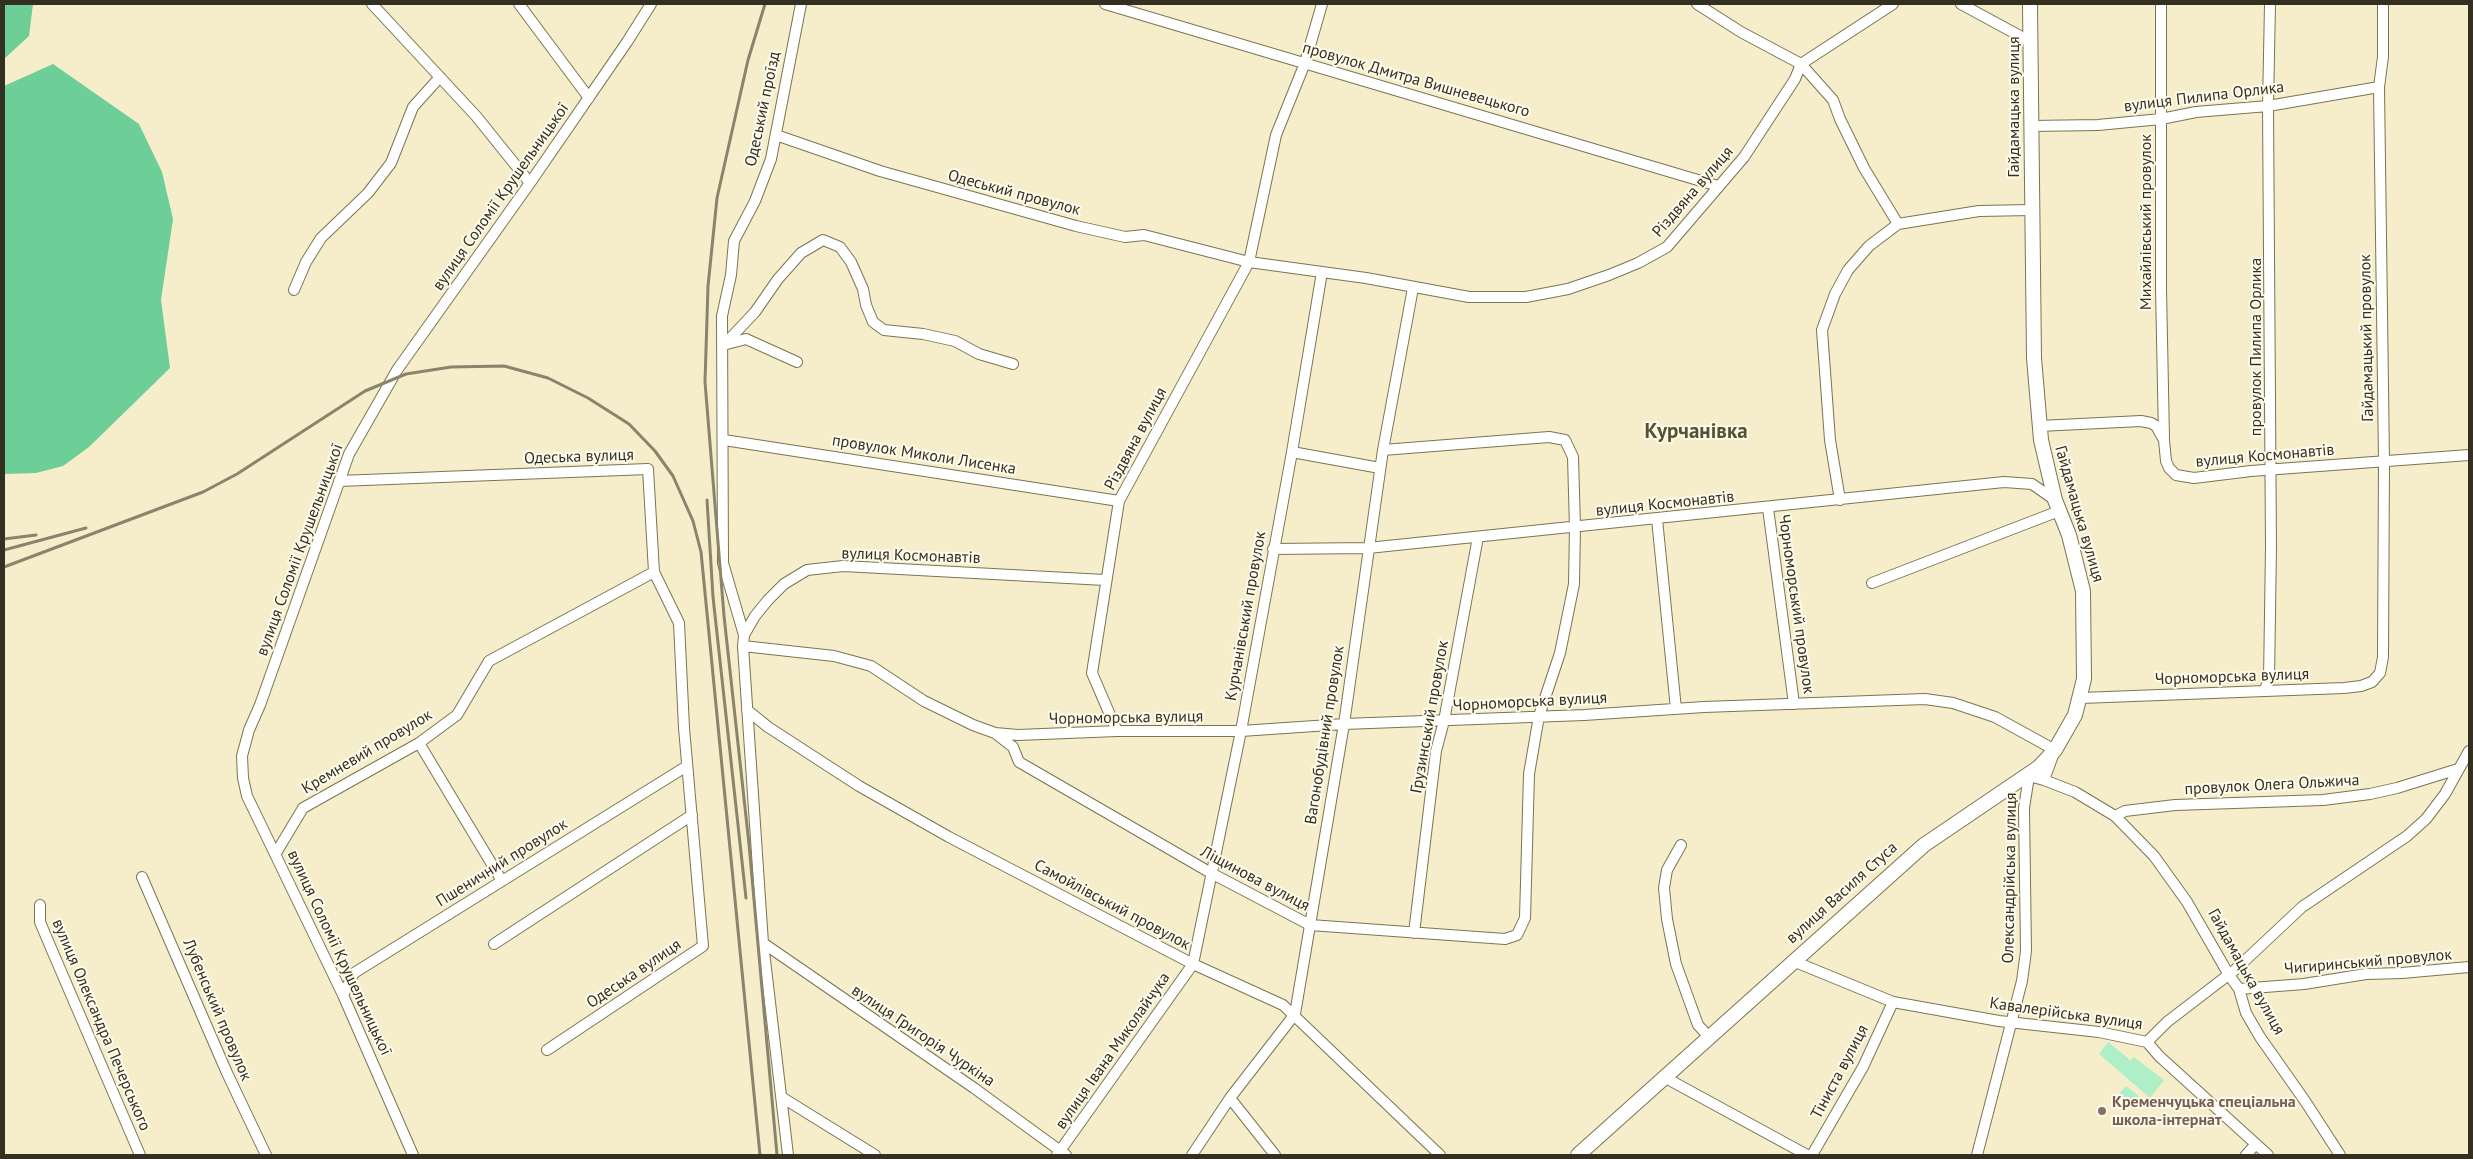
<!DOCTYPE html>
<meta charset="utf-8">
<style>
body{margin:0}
#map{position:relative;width:2473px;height:1159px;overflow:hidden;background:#f6eeca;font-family:"PT Sans",sans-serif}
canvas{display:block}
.frame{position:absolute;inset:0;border:5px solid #333022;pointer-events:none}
</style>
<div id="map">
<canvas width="2473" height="1159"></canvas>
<div class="frame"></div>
</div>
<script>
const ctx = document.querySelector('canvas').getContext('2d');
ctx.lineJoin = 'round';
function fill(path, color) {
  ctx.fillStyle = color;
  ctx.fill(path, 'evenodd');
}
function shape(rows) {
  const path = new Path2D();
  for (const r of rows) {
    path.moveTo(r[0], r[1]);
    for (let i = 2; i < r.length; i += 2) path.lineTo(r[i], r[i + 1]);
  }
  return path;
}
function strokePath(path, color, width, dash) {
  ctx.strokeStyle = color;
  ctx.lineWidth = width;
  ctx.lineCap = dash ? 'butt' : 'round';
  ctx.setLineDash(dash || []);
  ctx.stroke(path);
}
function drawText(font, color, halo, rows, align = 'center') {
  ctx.font = font + ' "PT Sans",sans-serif';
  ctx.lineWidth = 4;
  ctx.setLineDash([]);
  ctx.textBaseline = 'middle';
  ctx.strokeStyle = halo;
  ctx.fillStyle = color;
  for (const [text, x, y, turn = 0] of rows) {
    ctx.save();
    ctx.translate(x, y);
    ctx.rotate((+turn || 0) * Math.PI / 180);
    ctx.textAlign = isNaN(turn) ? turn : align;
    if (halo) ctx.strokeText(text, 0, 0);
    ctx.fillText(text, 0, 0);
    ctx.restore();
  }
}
fill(shape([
 [2108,1042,2130,1060,2134,1057,2164,1080,2150,1098,2099,1054],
 [2126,1086,2140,1097,2132,1106,2118,1095]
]), '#aeefc7');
fill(shape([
 [4,4,33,4,29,36,4,59],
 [53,64,139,124,162,172,173,219,161,300,170,368,89,447,63,466,36,473,4,474,4,86]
]), '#6dce97');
const minor = shape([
 [372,4,476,116,530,183],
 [519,4,589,98],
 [1105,4,1718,186],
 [1697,4,1741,32,1801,64,1833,100,1840,119,1864,168,1898,224],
 [1961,4,2031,42],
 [2161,4,2161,288,2164,438],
 [2031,126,2098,125,2161,119,2196,112,2268,106,2379,87],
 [776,135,880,171,1076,226,1125,237,1144,235,1249,262,1366,278,1469,297,1526,297,1568,289,1609,275,1638,263,1667,247,1744,157,1795,79,1801,64,1893,4],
 [294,290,306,262,321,238,368,193,391,163,413,107,440,77],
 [727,344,746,339,797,362],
 [724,345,755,312,778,279,801,253,823,240,840,247,851,262,863,289,866,305,873,322,884,330,923,334,955,341,979,354,1013,364],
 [2039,426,2141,421,2151,423,2156,426,2164,440,2166,461,2169,468,2176,475,2194,478,2251,471,2469,455],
 [724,440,1119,501],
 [1292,452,1380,468],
 [339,481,648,469,654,572,679,623,684,728,703,946,547,1050],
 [1840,500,1830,440,1822,330,1835,294,1848,270,1869,246,1898,224,1979,211,2031,210],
 [1768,508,1794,704],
 [1657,519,1676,709],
 [1273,549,1368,548,2004,482,2032,484,2055,500],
 [1872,583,2059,511],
 [744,635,755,616,768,600,784,584,807,570,843,566,1105,580],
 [743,646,834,656,871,666,924,701,973,725,995,733,1013,747,1019,762,1211,873,1310,925,1505,939,1517,935,1525,918,1529,774,1539,716,1560,653,1574,584,1575,528,1573,457,1565,440,1549,437,1383,450],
 [2265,689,2269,680,2271,547,2268,106,2270,4],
 [2081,698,2344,688,2361,686,2372,682,2380,673,2383,657,2384,461,2379,87,2383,57,2383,4],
 [747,710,768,727,859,786,949,837,1193,964,1283,1005,1440,1155],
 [1117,731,1092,673,1119,501,1249,262,1276,135,1305,63,1322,4],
 [995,733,1018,735,1117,731,1241,731,1344,724,1584,715,1704,707,1925,699,1953,703,1995,717,2055,750,2044,780,2075,792,2115,816,2154,856,2187,902,2229,975,2239,989,2246,1013,2260,1037,2305,1101,2340,1155],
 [419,743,502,881],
 [2115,816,2125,811,2175,805,2323,800,2370,794,2397,788,2458,769],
 [1681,845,1667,870,1664,888,1667,919,1676,964,1698,1025,1708,1036],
 [276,853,303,808,419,743,457,715,489,661,654,572],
 [142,877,227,1073,266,1155],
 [40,905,40,922,51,948,140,1155],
 [1414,933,1436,751,1444,721,1478,537],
 [763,943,974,1088,1066,1155],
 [494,944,692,815],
 [1793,961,1893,1002,1999,1021,2099,1032,2147,1042,2167,1022,2236,969,2302,907,2407,836,2426,819,2445,794,2469,751],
 [2239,989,2304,984,2366,974,2402,973,2469,967],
 [343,995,354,973,687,766],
 [2147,1042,2159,1056,2268,1155],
 [1664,1077,1807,1155],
 [783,1098,875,1155],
 [1230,1098,1275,1155],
 [413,1155,343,995,247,796,243,778,242,756,249,730,260,705,349,454,397,370,530,183,627,42,651,4],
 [788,1155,763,943,743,646,744,635,723,563,722,316,731,275,734,241,755,201,771,159,801,4],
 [1057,1155,1193,964,1241,731,1292,452,1322,272],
 [1192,1155,1230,1098,1295,1014,1344,724,1383,450,1413,288],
 [1812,1155,1863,1067,1893,1002],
 [1977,1155,2022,981,2026,951,2024,808,2029,776,2044,780],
 [2246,1155,2255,1145]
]);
const secondary = shape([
 [1578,1155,1924,845,2039,767,2055,750,2075,715,2084,679,2083,591,2069,535,2055,500,2041,440,2034,358,2030,4]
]);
strokePath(minor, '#7b7453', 12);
strokePath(secondary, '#7b7453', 16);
strokePath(minor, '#fff', 10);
strokePath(secondary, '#fff', 14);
strokePath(shape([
 [765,4,748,60,717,198,708,286,705,382,724,616,749,844,777,1155],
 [707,500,713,597,746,898],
 [4,539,36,535],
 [4,550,86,528],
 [4,567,203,492,237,474,365,391,406,374,451,367,504,366,548,378,588,398,629,424,655,451,673,476,693,521,701,552,760,1155]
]), '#8a846d', 3);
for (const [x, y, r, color] of [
 [2102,1111,5,"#8d6e63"]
]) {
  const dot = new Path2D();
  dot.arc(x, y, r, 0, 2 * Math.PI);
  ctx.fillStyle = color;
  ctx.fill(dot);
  strokePath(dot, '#fefbec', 2);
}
drawText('16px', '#333022', '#fefbec', [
 ["провулок Дмитра Вишневецького",1416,80,16],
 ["вулиця Пилипа Орлика",2204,97,-7],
 ["Гайдамацька вулиця",2014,107,-90],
 ["Одеський проїзд",763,109,-78],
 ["Різдвяна вулиця",1693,192,-49],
 ["Одеський провулок",1014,193,15],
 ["вулиця Соломії Крушельницької",501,197,-55],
 ["Михайлівський провулок",2146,222,-90],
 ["Гайдамацький провулок",2367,338,-91],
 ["провулок Пилипа Орлика",2256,347,-90],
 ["Різдвяна вулиця",1136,439,-62],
 ["провулок Миколи Лисенка",924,455,9],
 ["вулиця Космонавтів",2265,456,-5],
 ["Одеська вулиця",579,457,-2],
 ["вулиця Космонавтів",1665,504,-6],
 ["Гайдамацька вулиця",2079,514,74],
 ["вулиця Соломії Крушельницької",300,550,-70],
 ["вулиця Космонавтів",911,556,2],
 ["Чорноморський провулок",1796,604,82],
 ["Курчанівський провулок",1246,616,-80],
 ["Чорноморська вулиця",2232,677,-2],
 ["Чорноморська вулиця",1530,702,-3],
 ["Грузинський провулок",1430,717,-80],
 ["Чорноморська вулиця",1126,718,-1],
 ["Вагонобудівний провулок",1325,735,-81],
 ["Кремневий провулок",367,752,-31],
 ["провулок Олега Ольжича",2272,785,-3],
 ["Пшеничний провулок",502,863,-32],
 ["Олександрійська вулиця",2010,878,-89],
 ["Ліщинова вулиця",1255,879,28],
 ["вулиця Василя Стуса",1842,893,-42],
 ["Самойлівський провулок",1112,905,28],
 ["вулиця Соломії Крушельницької",339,953,65],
 ["Чигиринський провулок",2368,962,-5],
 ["Гайдамацька вулиця",2246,972,61],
 ["Одеська вулиця",634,974,-34],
 ["Лубенський провулок",217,1010,67],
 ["Кавалерійська вулиця",2066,1014,8],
 ["вулиця Олександра Печерського",101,1025,67],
 ["вулиця Григорія Чуркіна",923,1036,34],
 ["вулиця Івана Миколайчука",1113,1051,-55],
 ["Тіниста вулиця",1840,1072,-62]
]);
drawText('bold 16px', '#785e54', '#fefbec', [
 ["Кременчуцька спеціальна",2112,1102],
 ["школа-інтернат",2112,1120]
], 'left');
drawText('bold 21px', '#585132', '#fefbec', [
 ["Курчанівка",1696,432]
]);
</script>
